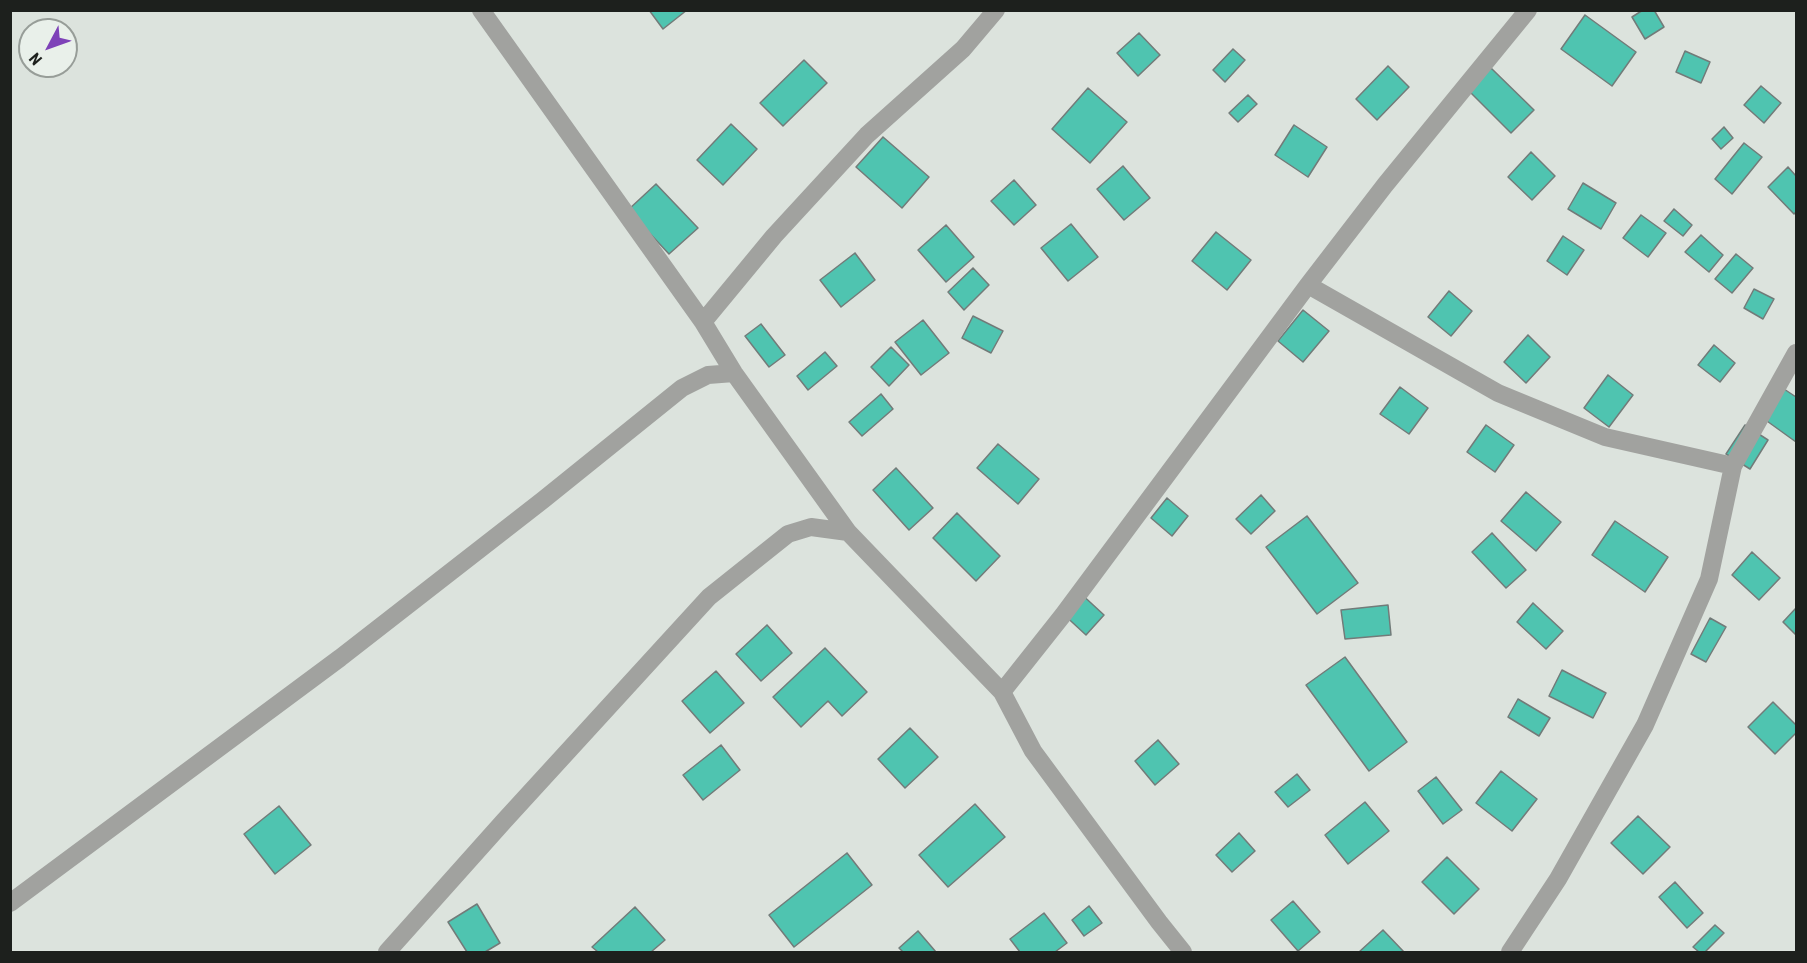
<!DOCTYPE html>
<style>
body{margin:0}
#map{position:relative;width:1807px;height:963px;overflow:hidden;background:#dce3dd;font-family:"Roboto Condensed",sans-serif}
canvas{display:block}
.frame{position:absolute;inset:0;border:12px solid #1d201d;pointer-events:none}
.north{position:absolute;left:18px;top:18px;width:60px;height:60px;box-sizing:border-box;background:#e9f0ea;border:2px solid #979d98;border-radius:50%;rotate:229deg;font-size:16px;font-weight:700;line-height:24px;text-align:center;color:#1d201d}
.north::after{content:'';display:block;margin:auto;width:21px;height:27px;background:#7e42b8;clip-path:polygon(50% 0,100% 100%,50% 72%,0 100%)}
</style>
<div id="map">
<canvas width="1807" height="963"></canvas>
<div class="frame"></div>
<div class="north">N</div>
</div>
<script>
const ctx = document.querySelector('canvas').getContext('2d');
ctx.lineJoin = 'round';
function fill(path, color) {
  ctx.fillStyle = color;
  ctx.fill(path, 'evenodd');
}
function shape(rows) {
  const path = new Path2D();
  for (const r of rows) {
    path.moveTo(r[0], r[1]);
    for (let i = 2; i < r.length; i += 2) path.lineTo(r[i], r[i + 1]);
  }
  return path;
}
function strokePath(path, color, width, dash) {
  ctx.strokeStyle = color;
  ctx.lineWidth = width;
  ctx.lineCap = dash ? 'butt' : 'round';
  ctx.setLineDash(dash || []);
  ctx.stroke(path);
}
const building = shape([
 [649,10,687,10,663,29,649,10],
 [1643,10,1654,10,1664,27,1645,39,1632,17,1643,10],
 [1585,15,1636,52,1612,86,1561,49,1585,15],
 [1139,33,1160,55,1138,76,1117,53,1139,33],
 [1233,49,1245,60,1225,82,1213,70,1233,49],
 [1685,51,1710,62,1701,83,1676,72,1685,51],
 [804,60,827,83,783,126,760,103,804,60],
 [1388,66,1409,87,1377,120,1356,99,1388,66],
 [1491,68,1534,110,1511,133,1469,91,1491,68],
 [1761,86,1781,103,1764,123,1744,105,1761,86],
 [1088,88,1127,122,1090,163,1052,129,1088,88],
 [1248,95,1257,104,1238,122,1229,113,1248,95],
 [731,124,757,149,723,185,697,160,731,124],
 [1294,125,1327,147,1308,177,1275,155,1294,125],
 [1724,127,1733,138,1721,149,1712,139,1724,127],
 [883,137,929,177,902,208,856,167,883,137],
 [1744,143,1762,157,1732,194,1715,179,1744,143],
 [1531,152,1555,176,1532,200,1508,177,1531,152],
 [1123,166,1150,198,1124,220,1097,189,1123,166],
 [1788,167,1796,176,1796,212,1794,214,1768,187,1788,167],
 [1014,180,1036,205,1014,225,991,201,1014,180],
 [1583,183,1616,203,1601,229,1568,209,1583,183],
 [656,184,698,228,669,254,628,210,656,184],
 [1674,209,1692,225,1683,236,1664,221,1674,209],
 [1641,215,1666,233,1648,257,1623,238,1641,215],
 [1071,224,1098,257,1068,281,1041,248,1071,224],
 [946,225,974,257,946,282,918,250,946,225],
 [1216,232,1251,260,1227,290,1192,261,1216,232],
 [1701,235,1723,255,1709,272,1685,252,1701,235],
 [1563,236,1584,250,1567,275,1547,261,1563,236],
 [855,253,875,280,841,307,820,280,855,253],
 [1736,254,1753,268,1732,293,1715,279,1736,254],
 [973,268,989,285,964,310,948,292,973,268],
 [1754,289,1774,299,1763,319,1744,308,1754,289],
 [1449,291,1472,311,1451,336,1428,317,1449,291],
 [1303,310,1329,331,1303,362,1278,341,1303,310],
 [973,316,1003,331,991,353,962,338,973,316],
 [923,320,949,353,921,375,895,342,923,320],
 [761,324,785,355,769,367,745,336,761,324],
 [1528,335,1550,357,1526,383,1504,362,1528,335],
 [1714,345,1735,363,1720,382,1698,365,1714,345],
 [891,347,909,365,889,386,871,367,891,347],
 [825,352,837,366,808,390,797,376,825,352],
 [1608,375,1633,395,1609,427,1584,408,1608,375],
 [1400,387,1428,408,1409,434,1380,414,1400,387],
 [1781,387,1796,397,1796,442,1760,416,1781,387],
 [881,394,893,409,862,436,849,422,881,394],
 [1486,425,1514,445,1495,472,1467,452,1486,425],
 [1745,425,1768,440,1750,469,1726,454,1745,425],
 [998,444,1039,479,1018,504,977,468,998,444],
 [896,468,933,508,909,530,873,490,896,468],
 [1526,492,1561,522,1536,551,1501,521,1526,492],
 [1261,495,1275,511,1251,534,1236,519,1261,495],
 [1167,498,1188,516,1172,536,1151,518,1167,498],
 [957,513,1000,556,976,581,933,538,957,513],
 [1307,516,1358,583,1317,614,1266,547,1307,516],
 [1615,521,1668,557,1645,592,1592,555,1615,521],
 [1492,533,1526,570,1506,588,1472,552,1492,533],
 [1752,552,1780,578,1759,600,1732,575,1752,552],
 [1078,591,1104,615,1086,635,1060,611,1078,591],
 [1533,603,1563,631,1546,649,1517,622,1533,603],
 [1388,605,1391,635,1345,639,1341,610,1388,605],
 [1796,608,1796,635,1783,622,1796,608],
 [1710,618,1726,627,1706,662,1691,654,1710,618],
 [767,625,792,653,761,681,736,654,767,625],
 [825,648,867,692,842,716,828,701,801,727,773,697,825,648],
 [1345,657,1407,742,1369,771,1306,685,1345,657],
 [1562,670,1606,693,1593,718,1549,696,1562,670],
 [716,671,744,703,710,733,682,701,716,671],
 [1518,699,1550,718,1539,736,1508,717,1518,699],
 [1773,702,1796,725,1796,733,1775,754,1748,727,1773,702],
 [910,728,938,757,905,788,878,759,910,728],
 [1158,740,1179,764,1155,785,1135,761,1158,740],
 [721,745,740,770,703,800,683,775,721,745],
 [1501,771,1537,799,1512,831,1476,803,1501,771],
 [1297,774,1310,790,1288,807,1275,792,1297,774],
 [1436,777,1462,810,1443,824,1418,791,1436,777],
 [1365,802,1389,831,1348,864,1325,835,1365,802],
 [975,804,1005,837,948,887,919,855,975,804],
 [279,806,311,845,275,874,244,834,279,806],
 [1638,816,1670,847,1643,874,1611,843,1638,816],
 [1239,833,1255,851,1232,872,1216,855,1239,833],
 [847,853,872,885,794,947,769,915,847,853],
 [1447,857,1479,889,1454,914,1422,882,1447,857],
 [1675,882,1703,913,1687,928,1659,897,1675,882],
 [1293,901,1320,932,1298,951,1271,920,1293,901],
 [477,904,500,943,485,952,467,952,448,922,477,904],
 [1089,906,1102,923,1084,936,1072,920,1089,906],
 [635,907,665,940,651,952,598,952,592,947,635,907],
 [1044,913,1067,943,1055,952,1020,952,1010,939,1044,913],
 [1715,925,1724,933,1705,952,1699,952,1693,947,1715,925],
 [1383,930,1404,952,1359,952,1383,930],
 [918,931,936,952,903,952,899,948,918,931]
]);
fill(building, '#4fc4b0');
strokePath(building, '#727b79', 1.5);
strokePath(shape([
 [481,10,703,322,734,373,848,532],
 [1308,285,1498,393,1605,437,1733,466],
 [703,322,774,236,867,135,963,49,996,10],
 [1002,692,1063,615,1308,285,1385,185,1528,10],
 [10,903,340,658,543,500,682,388,708,375,734,373],
 [387,952,504,821,709,597,788,534,811,527,848,532,1002,692,1033,751,1159,922,1183,952],
 [1510,952,1558,879,1645,725,1709,579,1733,466,1796,353]
]), '#a1a29f', 18);
</script>
